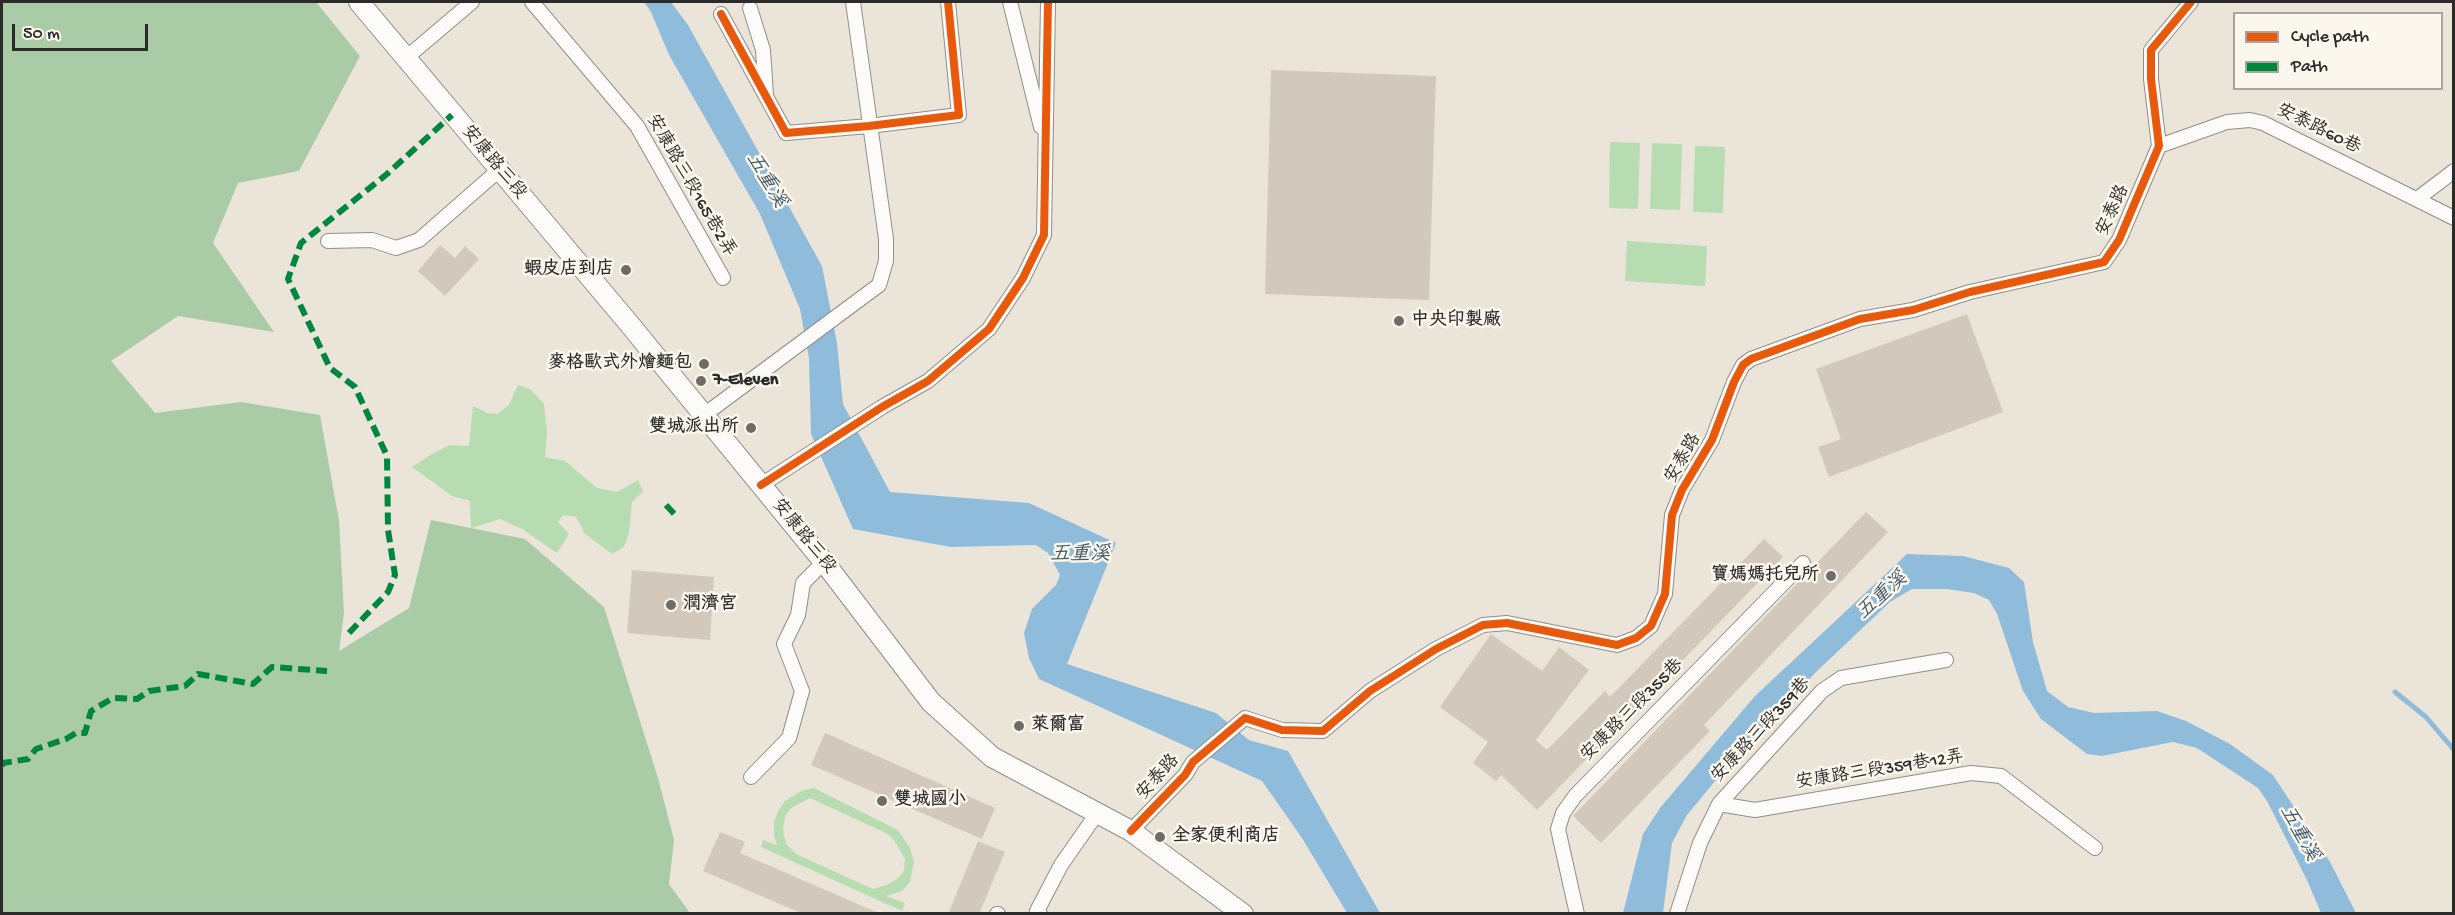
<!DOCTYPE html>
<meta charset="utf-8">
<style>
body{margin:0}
#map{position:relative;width:2455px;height:915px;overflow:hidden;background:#ebe5d9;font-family:"Gochi Hand",sans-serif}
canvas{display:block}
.frame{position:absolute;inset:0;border:3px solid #2b2b2b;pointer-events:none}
.legend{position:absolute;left:2233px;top:12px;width:210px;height:78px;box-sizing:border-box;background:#fbf7ec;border:2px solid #a8a59f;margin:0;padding:8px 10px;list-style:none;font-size:18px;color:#2b2b2b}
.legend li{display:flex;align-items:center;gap:12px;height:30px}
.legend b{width:30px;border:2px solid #a8a59f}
.scale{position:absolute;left:12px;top:24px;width:136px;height:27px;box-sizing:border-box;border:3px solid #2b2b2b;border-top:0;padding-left:8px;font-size:18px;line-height:21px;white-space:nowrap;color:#2b2b2b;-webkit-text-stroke:4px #fbf7ec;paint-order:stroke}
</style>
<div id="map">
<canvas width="2455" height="915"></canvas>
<div class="frame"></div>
<ul class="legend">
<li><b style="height:8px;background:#e8590c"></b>Cycle path</li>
<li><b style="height:8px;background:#00873e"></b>Path</li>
</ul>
<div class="scale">50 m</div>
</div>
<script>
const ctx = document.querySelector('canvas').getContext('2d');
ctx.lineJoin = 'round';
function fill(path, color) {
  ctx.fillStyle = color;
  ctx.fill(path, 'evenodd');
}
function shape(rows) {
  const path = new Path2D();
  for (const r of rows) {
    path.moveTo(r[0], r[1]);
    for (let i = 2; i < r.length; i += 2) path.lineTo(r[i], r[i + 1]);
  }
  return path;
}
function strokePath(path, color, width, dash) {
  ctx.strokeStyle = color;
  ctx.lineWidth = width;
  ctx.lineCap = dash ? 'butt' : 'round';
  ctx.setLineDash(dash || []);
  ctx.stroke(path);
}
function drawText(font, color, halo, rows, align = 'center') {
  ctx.font = font + ' "Gochi Hand","LXGW WenKai TC",sans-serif';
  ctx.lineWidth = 5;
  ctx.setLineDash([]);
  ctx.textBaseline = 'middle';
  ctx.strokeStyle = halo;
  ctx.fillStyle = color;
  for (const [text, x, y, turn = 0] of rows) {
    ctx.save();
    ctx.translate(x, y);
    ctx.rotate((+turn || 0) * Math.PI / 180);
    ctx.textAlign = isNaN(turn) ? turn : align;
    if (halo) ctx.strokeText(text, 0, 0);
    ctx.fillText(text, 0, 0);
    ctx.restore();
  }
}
fill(shape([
 [1610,142,1640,143,1638,209,1609,208],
 [1652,143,1682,144,1680,210,1650,209],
 [1695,146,1725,147,1723,213,1693,212],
 [1627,241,1707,246,1705,286,1625,281],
 [518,385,530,389,544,404,547,432,545,457,565,461,597,488,617,492,638,480,643,491,632,502,629,533,624,547,612,554,585,534,576,517,563,515,558,522,569,534,557,553,522,529,500,519,471,528,470,501,452,496,412,467,430,455,450,445,469,446,473,406,487,413,497,414,509,405],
 [814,788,898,830,910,848,914,861,912,872,910,882,902,891,886,896,905,903,902,911,761,847,763,840,777,845,774,836,774,822,778,811,785,801,803,790],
 [810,798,888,834,894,840,905,859,904,871,897,879,887,885,873,889,796,854,786,844,783,830,785,816,791,808]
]), '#b8dcb1');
fill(shape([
 [2,2,316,2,360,56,299,171,238,183,213,243,274,332,178,316,111,361,155,413,241,402,320,415,339,521,344,613,339,651,409,608,431,520,525,539,604,607,658,778,674,840,669,884,690,913,2,913]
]), '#a9cba5');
fill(shape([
 [644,2,671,2,688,25,822,266,837,343,843,404,890,492,1029,503,1116,543,1067,664,1216,713,1249,740,1288,751,1380,913,1347,913,1302,838,1262,781,1039,679,1029,658,1024,633,1032,609,1056,585,1060,575,1048,553,1036,545,951,547,853,529,811,434,809,358,800,309,760,214,669,55,651,12],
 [1907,554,1963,556,2009,568,2024,582,2033,642,2047,691,2068,707,2094,713,2157,711,2186,721,2230,744,2273,775,2330,862,2356,913,2321,913,2307,880,2267,801,2258,788,2197,748,2173,742,2102,756,2087,754,2041,719,2023,691,1997,614,1989,600,1974,593,1947,589,1912,589,1890,602,1815,673,1725,769,1687,815,1672,843,1663,913,1623,913,1643,834,1660,808,1755,696]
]), '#90bcdc');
strokePath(shape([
 [2395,692,2426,717,2454,750]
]), '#90bcdc', 5);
fill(shape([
 [1271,70,1436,76,1429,300,1265,294],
 [440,245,455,258,465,246,479,259,445,296,418,271],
 [1967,314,2003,412,1829,477,1818,447,1841,439,1816,369],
 [1866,512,1888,532,1704,725,1710,731,1601,843,1573,816],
 [1764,539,1783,557,1537,810,1501,775,1496,781,1473,763,1488,742,1440,707,1491,634,1542,671,1559,647,1589,670,1536,740,1547,750,1605,691,1610,697],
 [632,570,714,577,710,640,627,633],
 [825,733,995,808,982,839,811,765],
 [720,832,745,842,740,853,881,914,803,914,703,871],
 [978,841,1005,852,979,914,948,914]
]), '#d3c8bc');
const street = shape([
 [532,2,637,126,723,278],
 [1010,2,1041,127],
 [750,8,763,50,766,95],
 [721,14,786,133,869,126,959,115,948,2],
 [406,58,472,2],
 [2159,146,2227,122,2250,120,2263,123,2454,218],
 [2417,199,2454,171],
 [328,241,372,240,396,248,419,240,499,170],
 [704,415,879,285,886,261,886,239,853,2],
 [761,485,882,407,928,381,989,329,1023,278,1044,235,1048,2],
 [751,777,789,738,802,691,784,644,798,615,803,583,824,562],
 [1719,804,1755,810,1971,773,2001,776,2095,848],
 [1131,831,1185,775,1193,762,1245,718,1282,730,1323,731,1370,691,1436,649,1483,625,1507,623,1617,645,1636,638,1651,626,1665,594,1672,515,1682,490,1712,440,1734,382,1743,365,1751,359,1860,319,1913,310,1970,292,2104,262,2119,240,2159,146,2151,79,2151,50,2191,2],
 [997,914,998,914],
 [1040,914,1037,911,1061,865,1098,812],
 [1577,914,1558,829,1563,813,1575,796,1803,563],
 [1677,914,1700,843,1719,804,1822,691,1841,678,1946,660]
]);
const secondary = shape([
 [359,2,631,326,824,562,931,702,992,757,1131,831,1243,914]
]);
strokePath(street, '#918e88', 16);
strokePath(secondary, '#918e88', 22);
strokePath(street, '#fcfbf9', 14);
strokePath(secondary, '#fcfbf9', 20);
strokePath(shape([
 [666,505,677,517],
 [349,633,388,592,395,575,388,530,387,456,355,387,330,368,288,279,301,243,387,174,452,115],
 [2,766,3,763,28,759,36,749,66,739,76,733,85,733,91,711,113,698,137,699,149,691,185,686,198,674,253,684,272,667,327,671]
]), '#00873e', 6, [12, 6]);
strokePath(shape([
 [721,14,786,133,869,126,959,115,948,2],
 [761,485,882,407,928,381,989,329,1023,278,1044,235,1048,2],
 [1131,831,1185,775,1193,762,1245,718,1282,730,1323,731,1370,691,1436,649,1483,625,1507,623,1617,645,1636,638,1651,626,1665,594,1672,515,1682,490,1712,440,1734,382,1743,365,1751,359,1860,319,1913,310,1970,292,2104,262,2119,240,2159,146,2151,79,2151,50,2191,2]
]), '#e8590c', 8);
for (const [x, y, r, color] of [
 [626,270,6,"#6e6c68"],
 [1399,321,6,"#6e6c68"],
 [704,364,6,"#6e6c68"],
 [701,381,6,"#6e6c68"],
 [751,428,6,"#6e6c68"],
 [1831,576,6,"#6e6c68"],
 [671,605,6,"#6e6c68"],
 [1019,726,6,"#6e6c68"],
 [882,801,6,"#6e6c68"],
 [1160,837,6,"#6e6c68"]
]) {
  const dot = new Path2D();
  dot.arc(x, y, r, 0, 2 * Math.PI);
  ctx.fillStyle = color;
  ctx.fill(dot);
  strokePath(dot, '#fbf7ec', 2);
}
drawText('18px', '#2b2b2b', '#fbf7ec', [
 ["安泰路60巷",2318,130,26],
 ["安康路三段",493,163,50],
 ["安康路三段165巷2弄",690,186,60],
 ["安泰路",2114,211,-65],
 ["安泰路",1684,459,-60],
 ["安康路三段",803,537,51],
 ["安康路三段355巷",1633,711,-45],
 ["安康路三段359巷",1762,731,-47],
 ["安康路三段359巷12弄",1880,771,-9],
 ["安泰路",1159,778,-48]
]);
drawText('bold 18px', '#2b2b2b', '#fbf7ec', [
 ["蝦皮店到店",614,270,"right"],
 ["中央印製廠",1411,321],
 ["麥格歐式外燴麵包",692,364,"right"],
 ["7-Eleven",713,381],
 ["雙城派出所",739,428,"right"],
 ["寶媽媽托兒所",1819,576,"right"],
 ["潤濟宮",683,605],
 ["萊爾富",1031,726],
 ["雙城國小",894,801],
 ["全家便利商店",1172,837]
], 'left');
drawText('italic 20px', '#415869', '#fbf7ec', [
 ["五重溪",765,181,59],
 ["五重溪",1080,556],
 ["五重溪",1883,597,-42],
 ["五重溪",2298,834,61]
]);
</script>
